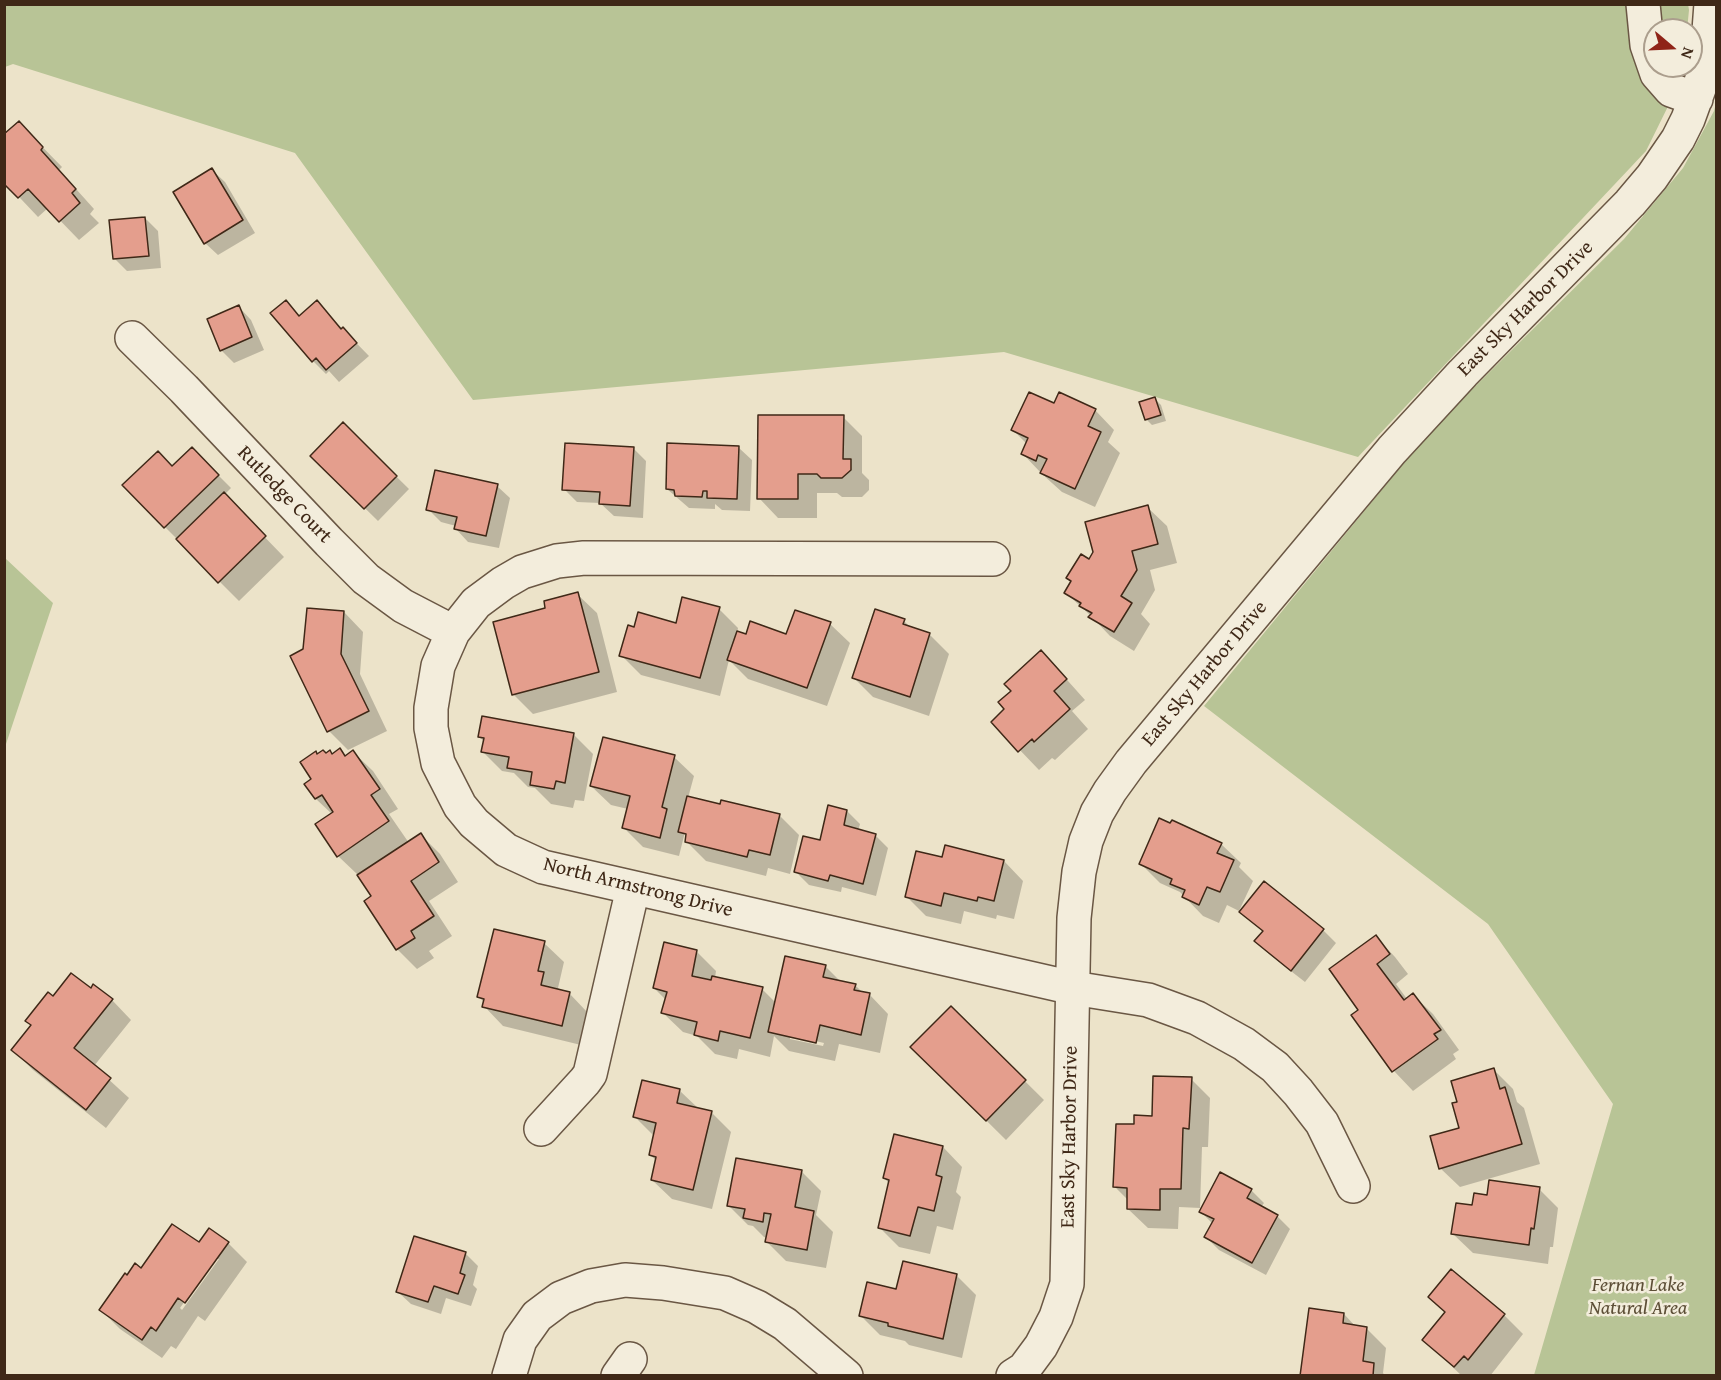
<!DOCTYPE html>
<style>
body{margin:0}
#map{position:relative;width:1721px;height:1380px;overflow:hidden;background:#ece3c9;font-family:"Gentium Book Plus",serif}
canvas{display:block}
.frame{position:absolute;inset:0;border:6px solid #3f2817;pointer-events:none}
.north{position:absolute;left:1643px;top:18px;width:60px;height:60px;box-sizing:border-box;background:#f3eddc;border:2px solid #ab9e8d;border-radius:50%;rotate:109deg;font-size:16px;font-weight:700;line-height:24px;text-align:center;color:#3f2817}
.north::after{content:'';display:block;margin:auto;width:21px;height:27px;background:#8f2418;clip-path:polygon(50% 0,100% 100%,50% 72%,0 100%)}
</style>
<div id="map">
<canvas width="1721" height="1380"></canvas>
<div class="frame"></div>
<div class="north">N</div>
</div>
<script>
const ctx = document.querySelector('canvas').getContext('2d');
ctx.lineJoin = 'round';
function fill(path, color) {
  ctx.fillStyle = color;
  ctx.fill(path, 'evenodd');
}
function shape(rows) {
  const path = new Path2D();
  for (const r of rows) {
    path.moveTo(r[0], r[1]);
    for (let i = 2; i < r.length; i += 2) path.lineTo(r[i], r[i + 1]);
  }
  return path;
}
function strokePath(path, color, width, dash) {
  ctx.strokeStyle = color;
  ctx.lineWidth = width;
  ctx.lineCap = dash ? 'butt' : 'round';
  ctx.setLineDash(dash || []);
  ctx.stroke(path);
}
function drawText(font, color, halo, rows, align = 'center') {
  ctx.font = font + ' "Gentium Book Plus",serif';
  ctx.lineWidth = 5;
  ctx.setLineDash([]);
  ctx.textBaseline = 'middle';
  ctx.strokeStyle = halo;
  ctx.fillStyle = color;
  for (const [text, x, y, turn = 0] of rows) {
    ctx.save();
    ctx.translate(x, y);
    ctx.rotate((+turn || 0) * Math.PI / 180);
    ctx.textAlign = isNaN(turn) ? turn : align;
    if (halo) ctx.strokeText(text, 0, 0);
    ctx.fillText(text, 0, 0);
    ctx.restore();
  }
}
fill(shape([
 [5,4,1688,4,1689,10,1687,30,1655,30,1655,66,1683,66,1681,80,1646,151,1358,457,1004,352,473,400,295,153,13,64,5,67],
 [1716,103,1716,1375,1534,1375,1613,1104,1488,924,1204,706,1431,430,1624,239,1683,168,1714,111],
 [5,558,53,603,5,747]
]), '#b8c496');
fill(shape([
 [19,123,62,167,59,170,94,209,90,214,99,223,79,240,48,208,38,217,4,181],
 [212,170,225,182,255,233,218,255,205,243],
 [145,218,158,231,161,268,127,271,114,258],
 [286,302,300,317,329,315,369,356,339,382,329,371,326,374,313,361],
 [239,307,251,320,264,350,234,363,221,350],
 [1155,399,1161,405,1166,421,1152,425,1146,419],
 [1055,405,1095,410,1114,430,1108,442,1120,453,1095,507,1062,492,1042,474,1023,454,1027,444,1013,430],
 [843,417,862,436,862,473,869,480,869,490,862,497,842,497,837,493,817,493,817,518,778,518,759,498],
 [343,424,409,489,378,521,312,456],
 [633,448,646,461,643,518,614,516,600,503,577,502,564,489],
 [739,448,752,460,750,511,722,510,715,504,715,509,689,508,667,489],
 [192,449,231,488,224,495,284,557,239,601,165,527,173,468],
 [497,486,510,498,499,548,468,542,456,529,456,526,441,522,428,509],
 [1147,507,1167,526,1177,563,1150,570,1155,590,1141,614,1150,624,1134,651,1110,636,1091,616,1066,593,1072,582,1068,578,1090,561],
 [577,594,597,613,617,692,533,714,513,694,547,610],
 [719,609,738,628,737,633,747,636,787,636,830,624,850,643,827,706,748,679,729,660,720,696,641,675,621,655,635,629,677,625],
 [344,612,363,632,360,674,387,731,348,750,329,731,304,650],
 [904,621,912,629,930,635,949,654,929,716,873,697,853,677],
 [1060,672,1085,700,1072,711,1088,729,1055,760,1052,758,1039,770,993,722,1006,709],
 [573,734,593,754,584,801,575,800,573,808,551,804,535,788,528,787,514,773,502,771,483,752,485,742,479,737],
 [340,750,346,757,353,752,373,771,398,809,389,814,409,843,421,835,440,854,458,882,429,901,452,936,429,951,434,958,417,969,397,949,366,901,373,897,358,875,338,856,317,825,332,814,316,799,306,784,313,780,318,755,333,755],
 [674,757,694,776,688,798,780,816,799,835,790,874,768,868,766,876,706,861,686,841,688,833,685,832,679,856,643,847,623,827,628,809,611,805,591,786],
 [847,811,860,824,858,831,875,835,888,848,876,896,842,887,841,892,809,885,796,872],
 [1221,844,1241,863,1239,867,1253,881,1239,911,1227,905,1219,923,1203,916,1180,892,1160,883,1140,863],
 [943,859,1004,861,1023,881,1014,919,997,915,996,919,964,911,961,924,926,916,907,897],
 [1241,912,1323,930,1336,943,1305,982,1269,954,1256,941,1263,932],
 [1376,937,1395,957,1408,974,1396,984,1407,999,1413,995,1433,1014,1459,1050,1453,1054,1456,1059,1413,1091,1394,1071,1353,1015,1360,1010],
 [544,943,564,962,558,988,562,992,569,993,588,1013,581,1045,503,1026,484,1006,485,1003,479,997],
 [697,952,716,971,715,978,762,989,776,1003,825,966,841,982,855,985,863,993,869,994,888,1014,880,1053,839,1044,835,1061,789,1051,774,1036,770,1057,739,1049,737,1059,715,1054,697,1036,683,1032,663,1013,666,1000,654,988],
 [790,1035,824,1043,823,1046,790,1039],
 [91,990,112,1000,131,1020,94,1066,129,1098,106,1128,33,1070,13,1050,53,999],
 [951,1008,1044,1100,1006,1140,912,1047],
 [1494,1070,1513,1089,1517,1102,1524,1108,1540,1164,1460,1187,1440,1168],
 [1191,1079,1210,1098,1208,1147,1202,1147,1200,1208,1179,1207,1178,1229,1148,1228,1128,1209,1128,1200,1115,1187,1136,1126,1153,1117],
 [680,1091,699,1109,712,1113,731,1132,712,1209,672,1199,652,1180,657,1161,650,1155,654,1136,635,1117],
 [943,1147,962,1167,956,1192,961,1197,953,1230,937,1226,930,1254,899,1247,879,1227,890,1184,884,1178],
 [802,1172,821,1191,816,1215,833,1232,826,1268,786,1261,767,1242,768,1238,764,1237,753,1226,748,1225,729,1206],
 [1539,1189,1558,1208,1553,1247,1550,1247,1548,1264,1473,1253,1453,1234,1473,1207,1488,1197],
 [1251,1190,1264,1203,1261,1207,1277,1216,1290,1229,1266,1275,1219,1250,1206,1237,1213,1224,1201,1212],
 [415,1237,466,1254,478,1266,473,1285,477,1289,471,1306,446,1298,441,1314,411,1304,398,1292],
 [228,1243,247,1262,205,1321,198,1316,176,1349,171,1346,162,1358,120,1329,101,1310,128,1277,200,1245],
 [215,1259,219,1259,182,1310,180,1308],
 [904,1263,957,1276,976,1295,962,1358,909,1345,905,1341,880,1335,861,1316,897,1291],
 [1430,1297,1504,1315,1523,1334,1490,1376,1462,1376,1424,1340,1446,1313],
 [1344,1314,1356,1327,1366,1328,1386,1348,1383,1373,1385,1376,1302,1376]
]), '#0003');
const building = shape([
 [19,121,43,147,41,150,76,189,72,193,80,203,59,222,28,189,18,198,4,184,4,134,19,121],
 [212,168,243,220,204,244,173,192,212,168],
 [145,217,149,256,113,259,109,220,145,217],
 [286,300,299,316,317,300,341,329,343,327,357,343,326,370,316,358,312,362,270,313,286,300],
 [239,305,252,337,220,351,207,319,239,305],
 [1029,392,1054,403,1059,392,1096,409,1088,426,1101,432,1075,489,1040,473,1047,459,1038,455,1036,461,1021,454,1028,438,1011,430,1029,392],
 [1155,397,1161,415,1145,420,1139,402,1155,397],
 [758,415,844,415,843,459,851,459,851,470,842,478,821,478,817,474,798,474,798,499,757,499,758,415],
 [343,422,397,476,364,509,310,456,343,422],
 [565,443,634,447,630,506,599,504,600,492,562,490,565,443],
 [667,443,739,446,737,499,707,498,707,491,703,491,702,497,675,496,674,490,666,489,667,443],
 [192,447,219,475,164,528,122,485,158,451,172,466,192,447],
 [435,470,498,484,486,536,454,529,457,517,426,510,435,470],
 [224,492,266,536,218,583,176,539,224,492],
 [1148,505,1158,544,1132,551,1137,570,1121,596,1132,603,1114,632,1088,617,1092,613,1079,606,1081,603,1064,593,1071,581,1066,578,1081,554,1089,559,1093,552,1085,522,1148,505],
 [578,592,599,672,512,695,493,622,545,608,544,601,578,592],
 [682,597,720,607,700,678,619,656,628,625,634,627,638,612,676,623,682,597],
 [307,608,344,611,341,654,369,711,327,732,290,656,303,649,307,608],
 [875,609,905,619,903,624,930,633,910,697,852,678,875,609],
 [795,610,831,622,807,688,727,660,737,631,746,634,750,621,786,634,795,610],
 [1041,650,1067,679,1054,691,1070,709,1034,742,1032,739,1018,752,991,722,1004,709,998,702,1011,691,1004,684,1041,650],
 [482,716,574,733,565,783,556,781,554,789,530,785,532,772,507,768,509,757,481,752,484,738,478,737,482,716],
 [603,737,675,755,662,807,667,809,660,838,622,828,630,796,590,786,603,737],
 [340,748,345,756,353,750,380,789,371,795,389,821,337,857,315,824,333,812,322,795,315,799,304,784,311,779,300,762,316,751,317,754,323,750,326,753,330,750,332,754,340,748],
 [687,796,720,804,721,800,780,814,770,855,749,850,747,857,685,842,686,834,678,832,687,796],
 [828,805,847,810,844,825,876,834,863,884,830,875,828,881,794,872,803,836,820,840,828,805],
 [1159,818,1170,823,1172,820,1222,843,1217,853,1234,860,1220,892,1207,887,1199,905,1182,897,1185,890,1170,884,1172,879,1139,864,1159,818],
 [421,833,439,862,411,881,434,916,411,931,415,938,396,950,364,901,371,896,357,875,421,833],
 [945,845,1004,860,994,901,978,897,977,901,944,893,941,906,905,897,916,851,942,857,945,845],
 [1264,881,1324,929,1291,971,1254,941,1263,931,1239,912,1264,881],
 [494,929,545,941,538,971,544,972,541,985,570,992,562,1026,482,1007,484,999,477,997,494,929],
 [1376,935,1390,954,1377,964,1404,1000,1413,993,1441,1030,1434,1034,1438,1039,1392,1072,1351,1015,1358,1010,1329,969,1376,935],
 [664,942,697,950,692,976,711,980,712,976,763,987,750,1038,720,1031,718,1041,694,1035,697,1022,661,1013,667,992,653,988,664,942],
 [785,956,826,965,823,977,856,984,854,990,870,993,861,1035,820,1025,816,1043,768,1032,785,956],
 [71,973,91,988,93,984,113,999,74,1048,111,1078,86,1110,11,1050,31,1025,25,1021,48,992,53,996,71,973],
 [951,1006,1026,1080,986,1121,910,1047,951,1006],
 [1494,1068,1500,1089,1505,1087,1522,1144,1439,1169,1430,1136,1459,1128,1452,1103,1457,1102,1451,1081,1494,1068],
 [1153,1076,1192,1077,1189,1129,1183,1128,1181,1189,1160,1189,1160,1210,1127,1209,1127,1188,1113,1187,1116,1124,1134,1124,1134,1115,1152,1116,1153,1076],
 [642,1080,680,1089,677,1103,712,1111,693,1190,651,1180,656,1157,649,1155,656,1123,633,1117,642,1080],
 [894,1134,943,1146,936,1175,942,1177,934,1211,918,1207,910,1236,878,1228,889,1180,883,1178,894,1134],
 [736,1158,802,1170,795,1207,814,1211,807,1250,765,1242,771,1214,764,1213,763,1222,743,1218,745,1209,727,1206,736,1158],
 [1220,1172,1252,1189,1247,1198,1278,1215,1252,1263,1204,1237,1214,1219,1199,1212,1220,1172],
 [1489,1180,1540,1187,1534,1229,1531,1228,1529,1245,1451,1234,1456,1203,1472,1205,1474,1193,1487,1195,1489,1180],
 [172,1224,199,1242,209,1228,229,1242,185,1303,178,1298,156,1331,151,1327,142,1340,99,1310,125,1273,127,1275,135,1263,141,1268,172,1224],
 [414,1236,466,1252,460,1273,465,1275,458,1294,434,1286,428,1302,396,1292,414,1236],
 [903,1261,957,1274,943,1339,888,1326,888,1323,859,1316,867,1282,896,1289,903,1261],
 [1451,1269,1505,1314,1468,1360,1464,1356,1454,1367,1422,1340,1445,1312,1428,1297,1451,1269],
 [1309,1308,1344,1313,1343,1323,1367,1327,1363,1361,1374,1363,1373,1376,1300,1376,1309,1308]
]);
fill(building, '#e49e8d');
strokePath(building, '#3f2817', 1.5);
const minor = shape([
 [1643,4,1647,45,1657,74,1671,90,1696,99],
 [132,338,184,389,329,542,366,579,403,606,453,632],
 [993,559,584,558,557,561,522,572,503,583,476,603,453,632,438,666,431,708,431,728,438,763,460,806,474,823,506,850,543,867,1073,988,1148,1000,1197,1018,1244,1044,1275,1067,1298,1092,1322,1123,1353,1186],
 [541,1129,585,1081,590,1074,633,888],
 [509,1376,520,1340,537,1316,561,1298,591,1286,625,1280,663,1283,725,1293,757,1307,785,1324,846,1376],
 [618,1376,630,1359],
 [1013,1376,1024,1369,1041,1346,1056,1317,1067,1284,1074,918,1079,872,1086,841,1097,813,1110,791,1131,762,1392,450,1463,373,1630,203,1652,177,1678,139,1688,119,1700,86,1707,57,1711,4]
]);
strokePath(minor, '#6a5744', 36);
strokePath(minor, '#f3eddc', 33);
drawText('20px', '#3f2817', '#f3eddc', [
 ["East Sky Harbor Drive",1526,309,-45],
 ["Rutledge Court",284,495,46],
 ["East Sky Harbor Drive",1205,674,-50],
 ["North Armstrong Drive",638,888,14],
 ["East Sky Harbor Drive",1070,1137,-89]
]);
drawText('italic 20px', '#5d4f37', '#f3eddc', [
 ["Fernan Lake",1638,1286],
 ["Natural Area",1638,1309]
]);
</script>
